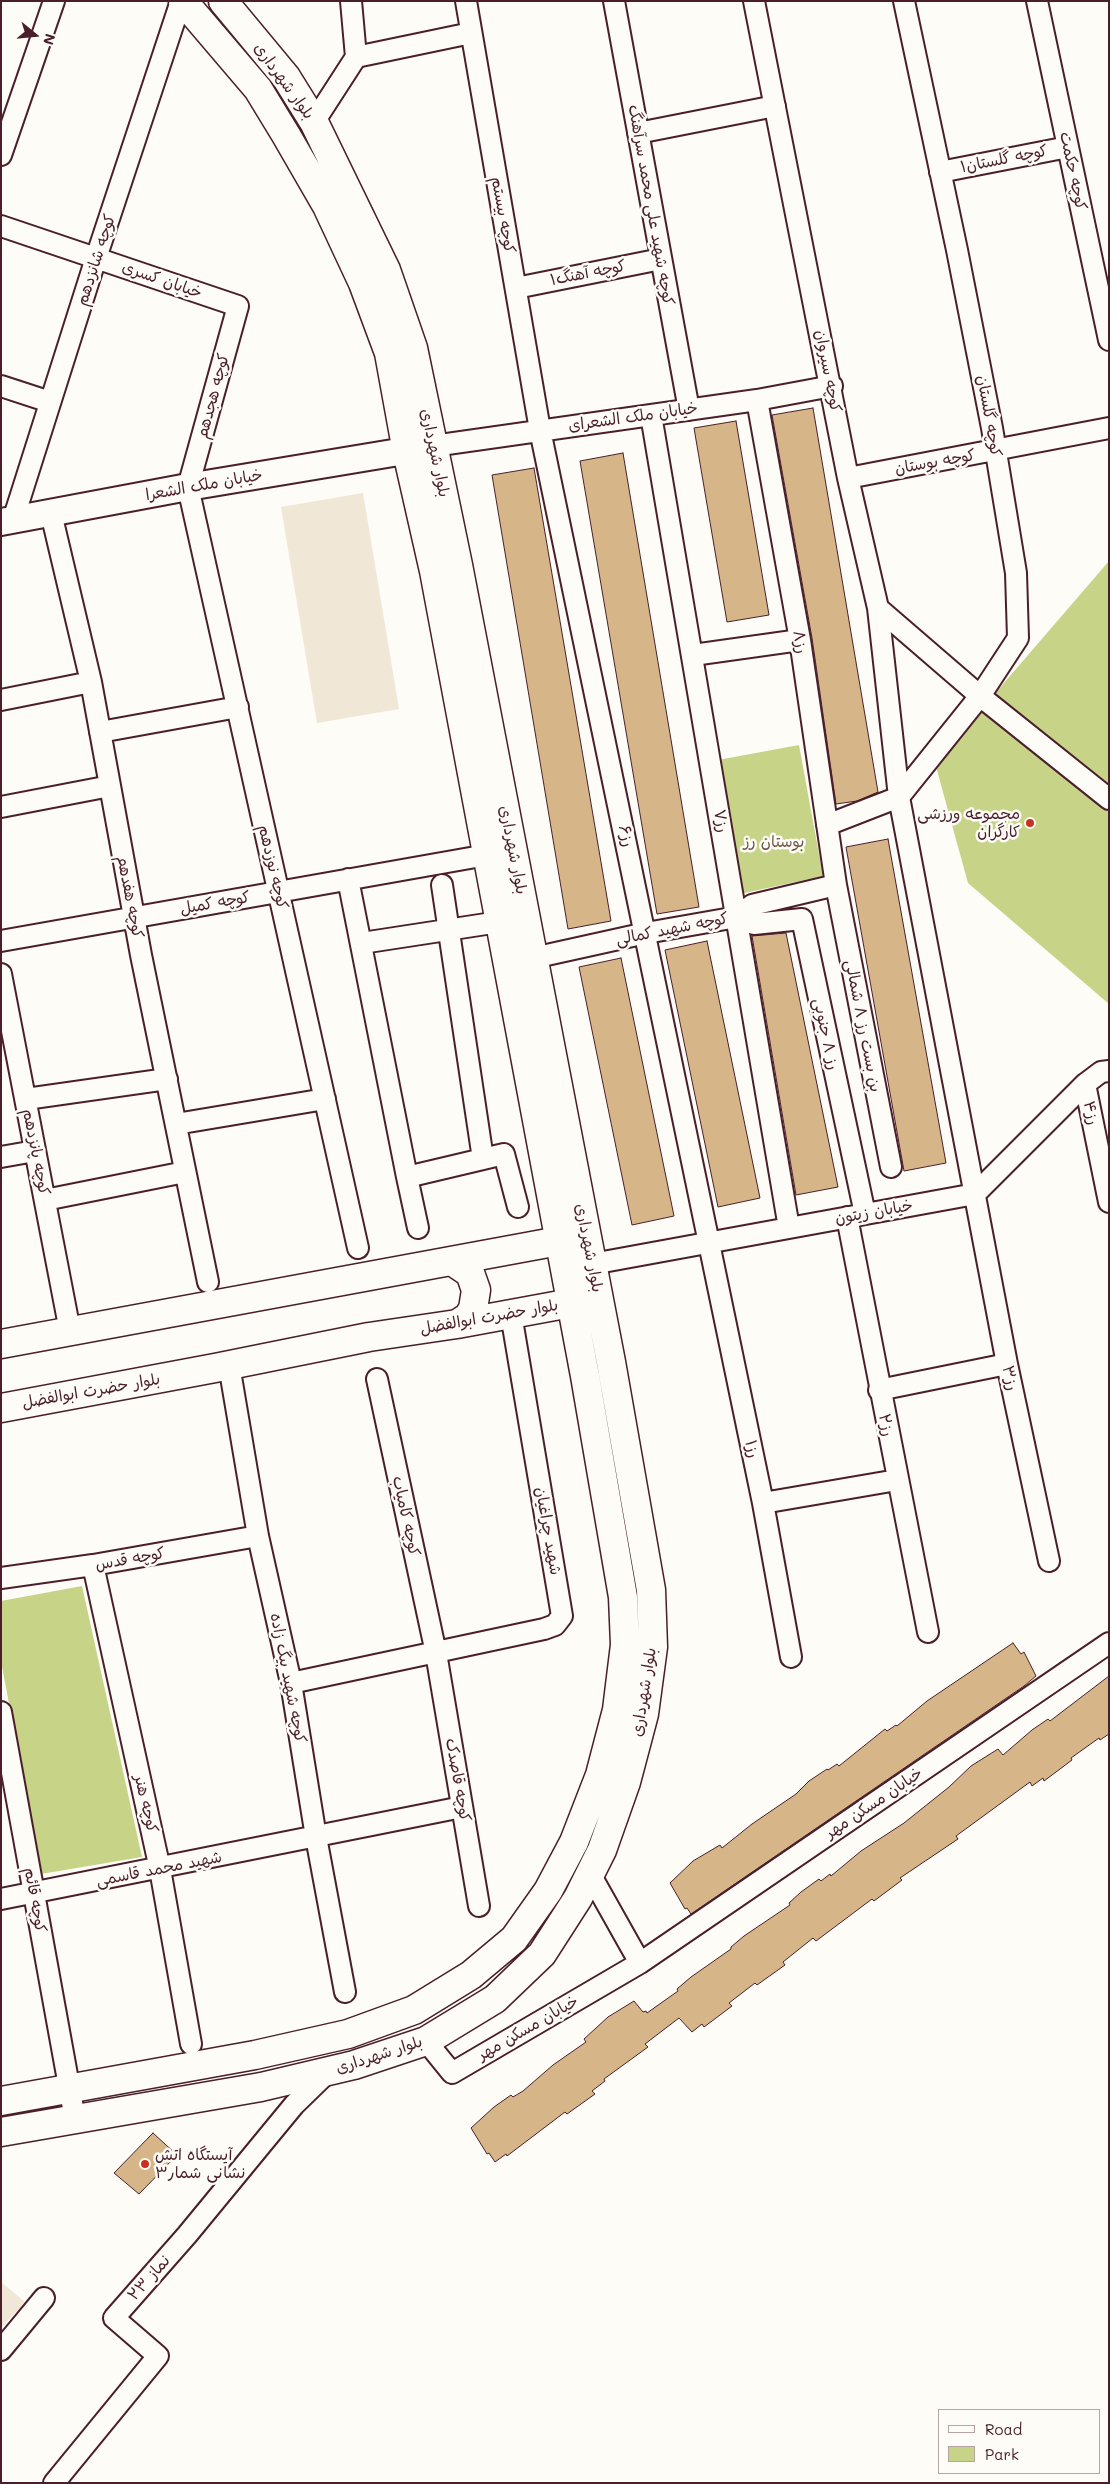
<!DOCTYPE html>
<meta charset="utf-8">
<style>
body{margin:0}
#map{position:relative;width:1110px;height:2484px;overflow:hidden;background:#fdfcf7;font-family:Mali,sans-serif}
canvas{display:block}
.frame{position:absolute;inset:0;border:2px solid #4a1f2b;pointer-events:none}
.legend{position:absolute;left:938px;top:2409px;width:162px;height:65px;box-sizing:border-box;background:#fdfcf7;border:1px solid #b5a4a5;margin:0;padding:6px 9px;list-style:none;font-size:15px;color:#4a1f2b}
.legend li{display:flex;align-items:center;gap:10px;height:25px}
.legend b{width:25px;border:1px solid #b5a4a5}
.north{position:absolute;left:10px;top:10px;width:50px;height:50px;-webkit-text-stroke:4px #fdfcf7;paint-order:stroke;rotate:107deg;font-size:14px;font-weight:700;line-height:20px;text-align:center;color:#4a1f2b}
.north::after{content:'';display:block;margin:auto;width:18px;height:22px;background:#4a1f2b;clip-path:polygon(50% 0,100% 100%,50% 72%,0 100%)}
</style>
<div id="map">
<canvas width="1110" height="2484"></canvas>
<div class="frame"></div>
<ul class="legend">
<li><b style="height:6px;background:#fdfcf7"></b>Road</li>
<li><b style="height:14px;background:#c7d488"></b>Park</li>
</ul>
<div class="north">N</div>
</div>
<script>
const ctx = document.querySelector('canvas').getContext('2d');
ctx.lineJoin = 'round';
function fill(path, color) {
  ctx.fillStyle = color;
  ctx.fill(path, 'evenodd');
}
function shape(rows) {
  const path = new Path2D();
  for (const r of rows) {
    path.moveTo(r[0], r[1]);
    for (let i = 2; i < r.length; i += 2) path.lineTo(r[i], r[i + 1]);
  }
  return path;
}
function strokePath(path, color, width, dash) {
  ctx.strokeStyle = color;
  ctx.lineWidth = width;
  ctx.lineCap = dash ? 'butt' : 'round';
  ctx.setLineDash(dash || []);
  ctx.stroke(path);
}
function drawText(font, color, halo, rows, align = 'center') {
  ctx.font = font + ' Mali,"Playpen Sans Arabic",sans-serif';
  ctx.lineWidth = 5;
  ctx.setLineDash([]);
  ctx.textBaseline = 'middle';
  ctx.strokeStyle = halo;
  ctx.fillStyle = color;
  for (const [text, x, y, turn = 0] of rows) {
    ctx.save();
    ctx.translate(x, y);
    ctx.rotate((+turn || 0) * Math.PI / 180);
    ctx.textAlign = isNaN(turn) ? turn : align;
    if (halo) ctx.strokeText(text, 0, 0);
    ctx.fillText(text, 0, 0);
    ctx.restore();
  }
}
fill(shape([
 [363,493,399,709,317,723,281,507],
 [1,2282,25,2302,1,2328]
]), '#f1e7d6');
fill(shape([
 [1109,561,1109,1004,968,883,935,763],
 [799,745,823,876,740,894,718,760],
 [82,1586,142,1857,41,1874,1,1661,1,1601]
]), '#c7d488');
const building = shape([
 [813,408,878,792,857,801,836,804,812,638,772,415,813,408],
 [736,421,769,615,727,622,694,428,736,421],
 [623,453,699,907,657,914,580,461,623,453],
 [534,468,611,921,568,929,492,475,534,468],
 [888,839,946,1163,904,1171,846,847,888,839],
 [786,933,838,1187,796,1195,752,936,786,933],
 [707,941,760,1198,718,1207,665,950,707,941],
 [621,958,674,1216,632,1225,579,967,621,958],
 [1013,1643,1021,1654,1024,1652,1036,1676,1024,1686,691,1914,687,1908,685,1909,670,1883,693,1861,720,1845,722,1848,752,1824,796,1794,809,1781,827,1769,828,1770,837,1764,839,1766,885,1729,887,1731,896,1725,897,1726,927,1701,1013,1643],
 [1109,1676,1109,1734,1100,1740,1099,1738,1071,1758,1072,1760,1044,1781,1043,1778,1032,1786,1030,1782,956,1836,958,1839,900,1878,902,1880,874,1901,872,1899,816,1941,813,1938,783,1962,785,1965,757,1985,755,1983,729,2003,732,2006,704,2027,702,2024,692,2032,679,2018,645,2044,648,2047,604,2079,605,2081,592,2091,595,2094,567,2114,565,2112,507,2156,506,2154,495,2162,489,2153,487,2154,471,2128,494,2107,511,2095,513,2097,523,2091,553,2065,586,2042,584,2039,608,2017,634,2001,643,2012,646,2011,647,2013,678,1991,677,1989,691,1977,731,1949,731,1947,744,1936,790,1905,789,1903,801,1892,819,1879,821,1881,830,1874,831,1876,861,1851,904,1823,949,1787,971,1766,998,1749,1003,1755,1032,1730,1048,1719,1050,1721,1109,1676],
 [153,2133,177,2155,139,2194,114,2173,153,2133]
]);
fill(building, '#d6b589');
strokePath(building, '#4a1f2b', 1);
const minor = shape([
 [466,1,540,430,763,1503,791,1657],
 [614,1,689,410],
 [754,1,848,478,878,608,980,696,1109,799],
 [1037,1,1109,340],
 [356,57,471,33],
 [314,122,356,57,351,1],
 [638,133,775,106],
 [1,155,54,1],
 [940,172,1068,147],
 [1,226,238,306,188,487,358,1248],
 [516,288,661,259],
 [1,386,50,402],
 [757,400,800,640,836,885,891,1167],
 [651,415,789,1228],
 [433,446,757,400,832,386],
 [848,478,1109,428],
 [51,513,91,682,141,955,208,1282],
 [13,520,96,258,181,1],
 [878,608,899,797,1007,1364,1049,1561],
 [693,655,800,640],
 [1,700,91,682],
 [100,732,238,707],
 [1,807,110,786],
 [827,825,899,797,980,696,1018,638,1016,573,992,428,957,250,904,1],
 [348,879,407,1177,504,1154,518,1207],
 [442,885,483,1159],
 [737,917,754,924,802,919,865,1214],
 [1,941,487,855],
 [362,943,499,922],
 [533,958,646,933,737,917,752,905,836,885],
 [1,974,70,1331],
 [1085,1084,1109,1202],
 [26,1099,167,1079],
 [176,1124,325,1099],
 [1,1157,35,1151],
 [407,1177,418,1228],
 [45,1200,185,1172],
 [847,1217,928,1632],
 [592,1264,975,1194,1085,1084,1101,1072,1109,1071],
 [229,1365,258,1536,291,1683,316,1837,345,1992],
 [377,1379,436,1653,479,1906],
 [879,1390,1007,1364],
 [763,1503,897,1480],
 [93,1565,160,1869,191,2044],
 [1,1578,93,1565,258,1536],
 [291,1683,544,1629,555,1625,562,1616,511,1314],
 [1,1712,75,2119],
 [590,1874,640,1963,1109,1643],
 [1,1899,462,1807],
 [426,2041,452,2073,640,1963],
 [1,2350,44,2298],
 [54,2483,158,2356,114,2318,187,2235,294,2105,329,2071]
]);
const tertiary = shape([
 [1,522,188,487,429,447]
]);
const secondary = shape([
 [452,1261,470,1273,476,1290,473,1309,468,1317,457,1324],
 [1,1344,559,1241,575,1251],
 [1,1408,215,1368,369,1337,457,1324,571,1303,580,1287],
 [1,2101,255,2055,348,2034,414,2010,471,1975,514,1939,548,1891,574,1842,600,1775,617,1710,625,1645,623,1597,585,1376,434,571,407,452,389,353,363,283,327,206,286,135,258,89,183,1],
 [1,2132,261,2087,354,2065,426,2041,495,1999,542,1954,578,1898,602,1850,626,1782,644,1714,653,1647,651,1590,611,1362,458,565,413,348,386,270,314,122,286,77,223,1]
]);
strokePath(minor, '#4a1f2b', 24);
strokePath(tertiary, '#4a1f2b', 30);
strokePath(secondary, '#4a1f2b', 31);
strokePath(minor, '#fdfcf7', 20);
strokePath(tertiary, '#fdfcf7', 26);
strokePath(secondary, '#fdfcf7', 28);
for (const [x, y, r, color] of [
 [1030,823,5,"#c8321e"],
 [145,2164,5,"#c8321e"]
]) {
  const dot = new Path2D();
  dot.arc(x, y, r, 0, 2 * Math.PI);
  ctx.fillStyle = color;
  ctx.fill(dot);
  strokePath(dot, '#fdfcf7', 2);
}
drawText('16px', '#4a1f2b', '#fdfcf7', [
 ["بلوار شهرداری",284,81,54],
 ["کوچه گلستان۱",1004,159,-11],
 ["کوچه حکمت",1073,171,78],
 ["کوچه شهید علی محمد سرآهنگ",651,205,80],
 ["کوچه بیستم",503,215,80],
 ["کوچه شانزدهم",96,260,-72],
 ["کوچه آهنگ۱",588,273,-11],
 ["خیابان کسری",162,280,19],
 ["کوچه سیروان",828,371,79],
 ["کوچه هجدهم",213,396,-75],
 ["کوچه گلستان",989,416,80],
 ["خیابان ملک الشعرای",633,417,-8],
 ["بلوار شهرداری",435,453,78],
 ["کوچه بوستان",935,462,-10],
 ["خیابان ملک الشعرا",204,485,-10],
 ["رز۸",800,642,81],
 ["رز۷",721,821,81],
 ["رز۶",626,836,78],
 ["بلوار شهرداری",513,850,79],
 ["کوچه نوزدهم",273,867,77],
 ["کوچه هفدهم",130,897,79],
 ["کوچه کمیل",215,903,-10],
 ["کوچه شهید کمالی",672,929,-11],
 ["بن بست رز ۸ شمالی",863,1026,79],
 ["رز ۸ جنوبی",826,1034,78],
 ["رز۴",1091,1113,79],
 ["کوچه پانزدهم",36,1152,79],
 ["خیابان زیتون",874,1212,-10],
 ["بلوار شهرداری",589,1248,79],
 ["بلوار حضرت ابوالفضل",489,1317,-10],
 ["رز۳",1010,1378,78],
 ["بلوار حضرت ابوالفضل",91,1391,-10],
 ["رز۲",886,1425,79],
 ["رز۱",752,1449,78],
 ["کوچه کامیاب",406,1516,78],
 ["شهید چراغیان",548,1531,80],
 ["کوچه قدس",130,1559,-10],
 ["کوچه شهید بیگ زاده",288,1678,79],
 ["بلوار شهرداری",644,1692,-81],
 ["کوچه قاصدک",458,1780,80],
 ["خیابان مسکن مهر",874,1803,-34],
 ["کوچه هنر",146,1804,77],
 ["شهید محمد قاسمی",159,1869,-11],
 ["کوچه قائم",35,1900,80],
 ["خیابان مسکن مهر",528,2028,-30],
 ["بلوار شهرداری",379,2055,-18],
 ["نماز ۲۳",149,2278,-48]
]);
drawText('16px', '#4a1f2b', '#fdfcf7', [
 ["مجموعه ورزشی",1020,814],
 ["کارگران",1020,832],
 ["آیستگاه اتش",155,2155,"left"],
 ["نشانی شمار۳",155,2173,"left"]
], 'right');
drawText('16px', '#705547', '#fdfcf7', [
 ["بوستان رز",774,842]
]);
</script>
